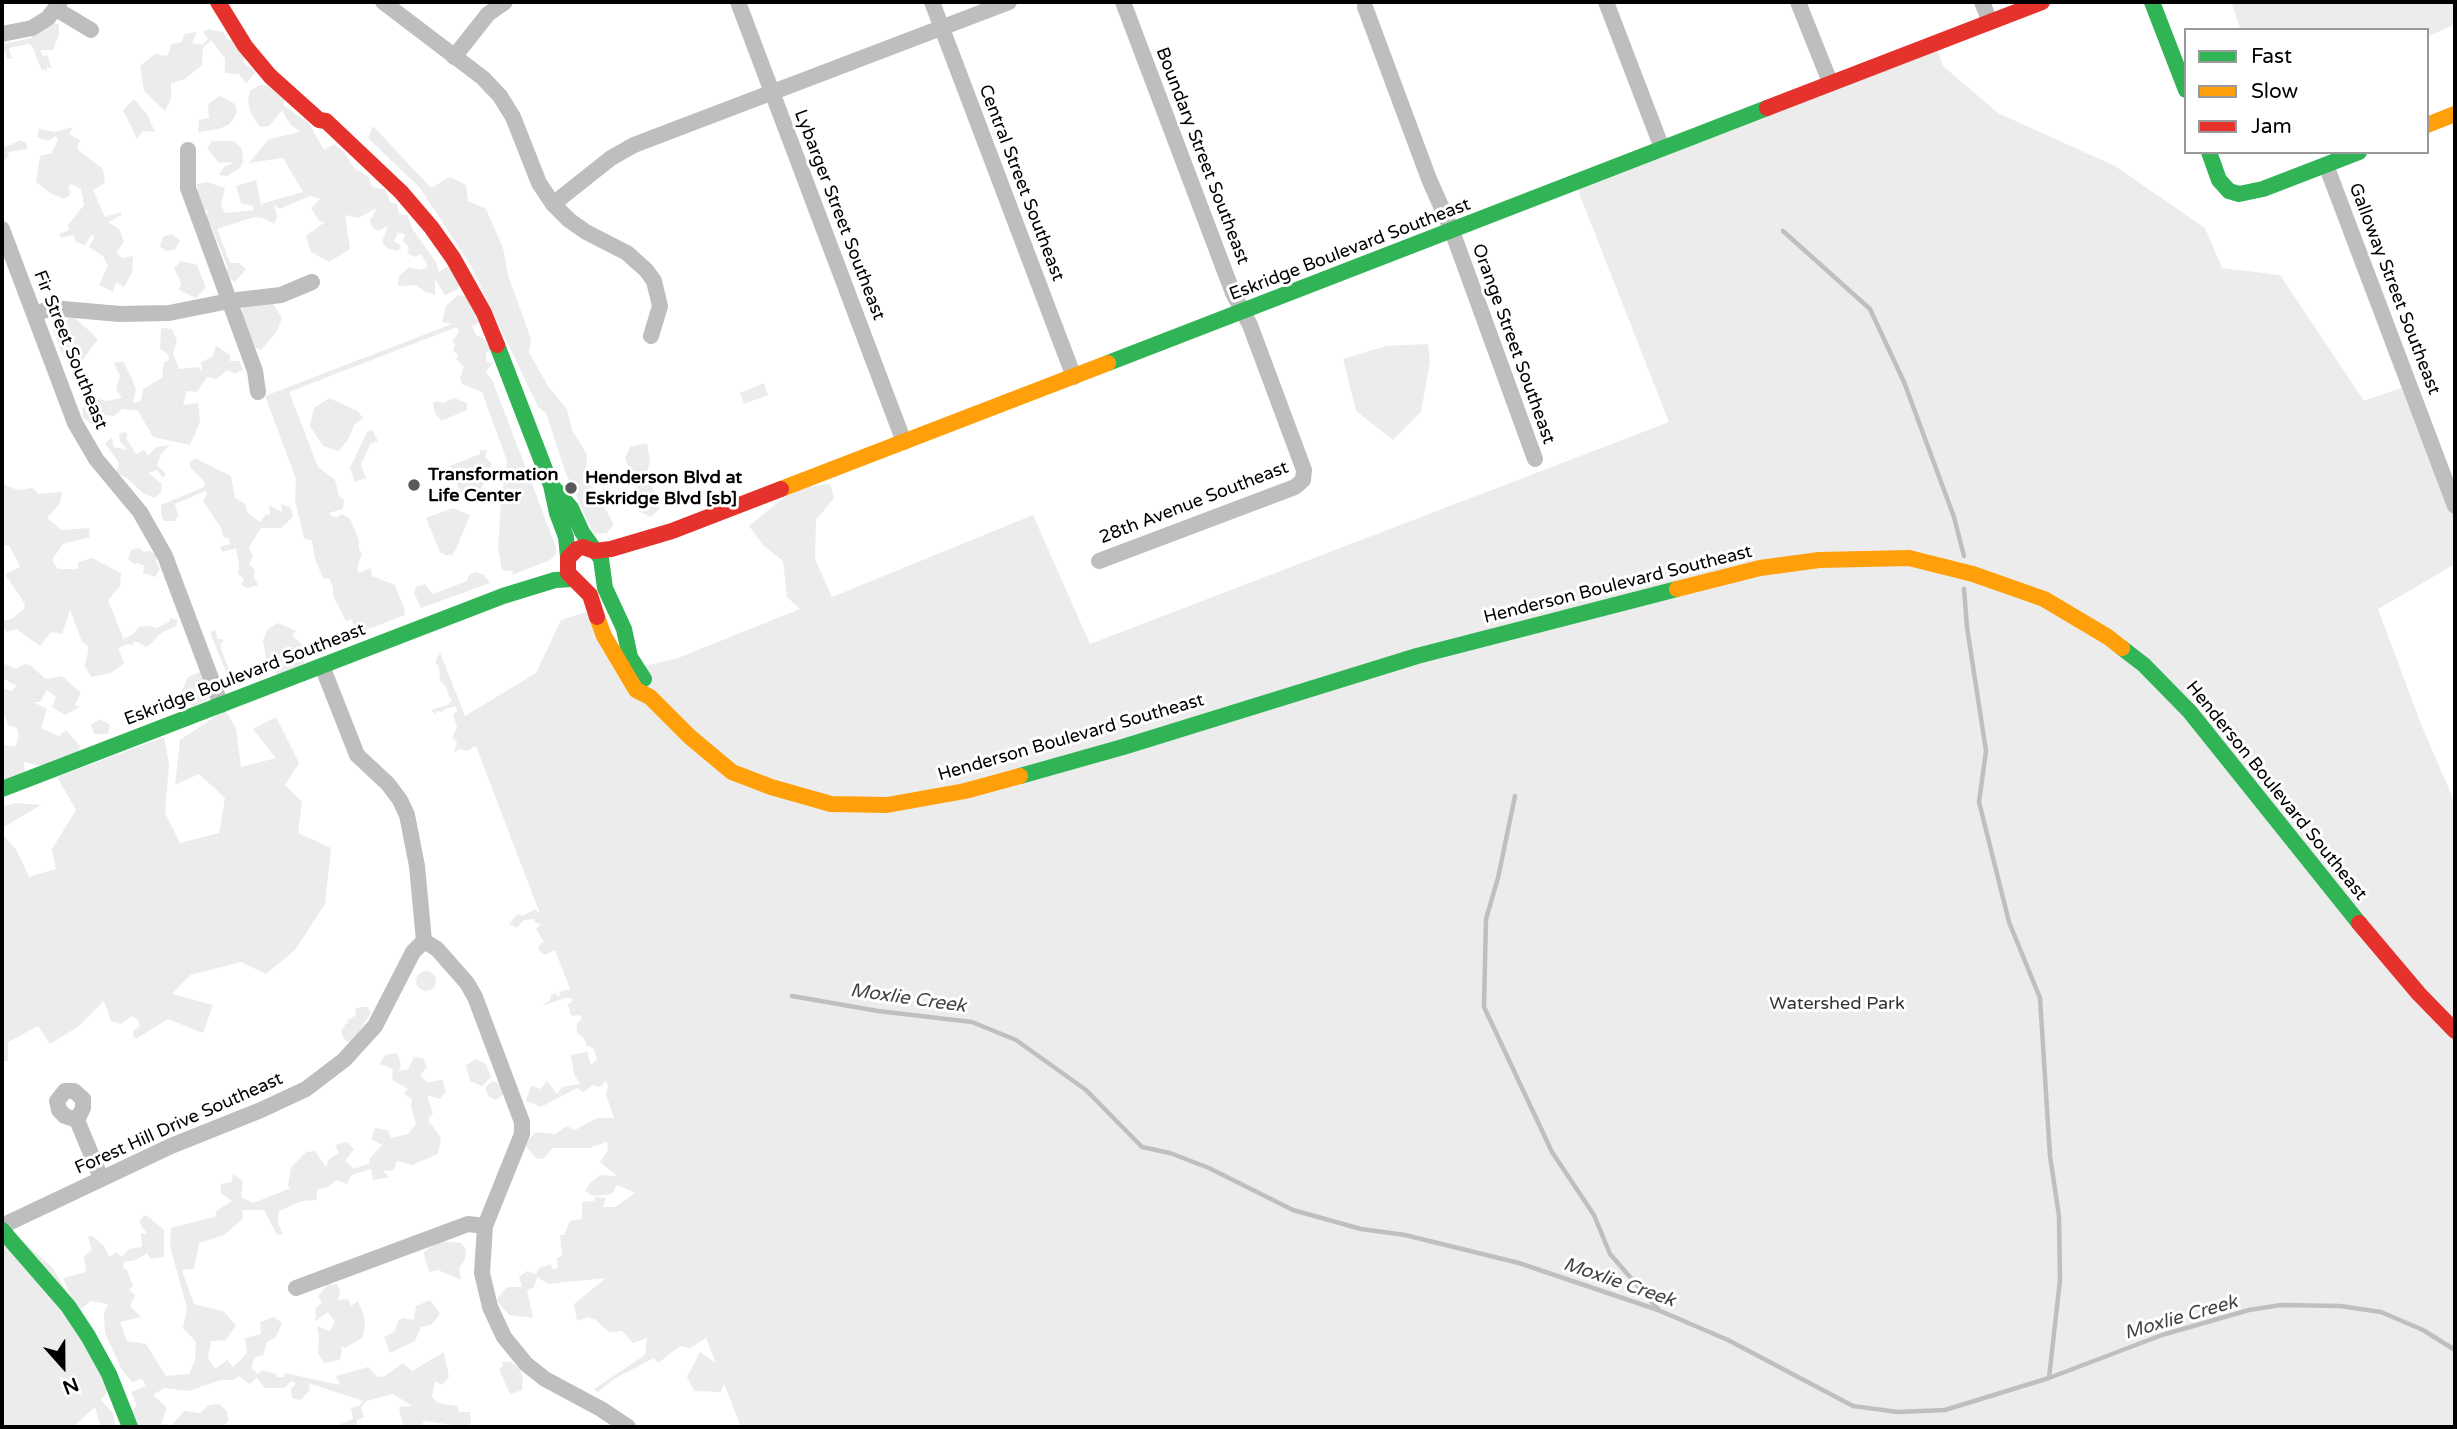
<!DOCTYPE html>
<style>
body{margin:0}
#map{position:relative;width:2457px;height:1429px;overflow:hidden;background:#fff;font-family:"Varela Round",sans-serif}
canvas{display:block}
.frame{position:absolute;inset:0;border:4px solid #000;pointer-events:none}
.legend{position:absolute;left:2184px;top:28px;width:245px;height:126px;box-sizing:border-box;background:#fff;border:2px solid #999;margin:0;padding:9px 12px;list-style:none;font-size:21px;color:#000}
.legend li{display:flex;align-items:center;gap:14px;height:35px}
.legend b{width:35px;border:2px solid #999}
.north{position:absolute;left:28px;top:1331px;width:70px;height:70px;-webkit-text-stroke:5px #fff;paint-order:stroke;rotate:159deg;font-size:19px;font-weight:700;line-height:28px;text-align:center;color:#000}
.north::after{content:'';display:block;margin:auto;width:24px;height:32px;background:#000;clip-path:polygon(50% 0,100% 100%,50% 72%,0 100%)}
</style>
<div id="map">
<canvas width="2457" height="1429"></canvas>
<div class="frame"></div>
<ul class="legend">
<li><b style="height:9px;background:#30b455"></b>Fast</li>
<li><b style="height:9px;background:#ff9f0a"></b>Slow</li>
<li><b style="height:9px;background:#e5322d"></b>Jam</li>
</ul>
<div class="north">N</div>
</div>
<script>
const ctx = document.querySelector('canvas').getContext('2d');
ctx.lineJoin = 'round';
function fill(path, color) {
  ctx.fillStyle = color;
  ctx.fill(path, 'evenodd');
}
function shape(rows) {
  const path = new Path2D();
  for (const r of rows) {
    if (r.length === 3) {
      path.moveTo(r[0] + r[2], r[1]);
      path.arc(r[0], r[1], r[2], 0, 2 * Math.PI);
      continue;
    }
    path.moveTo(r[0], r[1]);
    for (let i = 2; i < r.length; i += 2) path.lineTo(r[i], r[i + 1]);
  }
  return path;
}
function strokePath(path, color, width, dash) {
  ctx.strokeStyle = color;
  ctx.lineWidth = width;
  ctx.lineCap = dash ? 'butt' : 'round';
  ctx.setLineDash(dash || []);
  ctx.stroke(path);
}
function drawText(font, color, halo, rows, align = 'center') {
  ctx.font = font + ' "Varela Round",sans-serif';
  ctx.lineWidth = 6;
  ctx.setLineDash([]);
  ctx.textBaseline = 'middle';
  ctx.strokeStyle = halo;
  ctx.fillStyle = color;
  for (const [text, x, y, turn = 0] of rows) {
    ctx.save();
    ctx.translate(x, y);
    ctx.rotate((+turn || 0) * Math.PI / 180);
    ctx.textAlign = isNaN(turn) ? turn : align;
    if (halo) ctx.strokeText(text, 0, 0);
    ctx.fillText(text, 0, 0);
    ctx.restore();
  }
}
fill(shape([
 [2231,2,2455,2,2455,24,2427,37,2427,30,2241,30],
 [41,18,59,25,59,35,53,50,40,50,43,56,47,55,52,69,47,67,47,71,41,69,32,46,28,44,9,48,12,59,7,59,3,44,32,38,31,31],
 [209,29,223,32,227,39,235,42,244,53,244,63,256,72,246,83,239,74,225,73,225,58,211,40,203,48,202,65,185,79,171,83,171,98,165,111,144,91,140,66,155,54,167,56,172,44,182,42,184,34,197,32,192,43,202,45,208,39,203,32],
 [1935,43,1943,66,1998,113,2115,166,2205,228,2222,268,2280,275,2364,401,2409,385,2455,506,2455,564,2378,609,2421,724,2455,803,2455,1427,741,1427,724,1384,721,1392,694,1391,687,1377,700,1352,716,1363,706,1338,690,1348,680,1346,658,1363,654,1358,614,1379,598,1392,594,1389,645,1355,647,1338,633,1343,622,1331,609,1332,596,1320,588,1317,577,1321,574,1304,606,1278,548,1284,537,1277,534,1287,527,1290,533,1318,509,1315,496,1300,507,1287,522,1287,519,1277,527,1271,536,1274,539,1268,551,1264,552,1269,558,1268,557,1258,562,1256,560,1235,564,1235,570,1221,582,1219,582,1202,594,1201,596,1197,606,1198,603,1207,615,1207,635,1193,617,1185,612,1194,593,1196,585,1191,590,1183,600,1175,617,1176,600,1162,608,1150,607,1142,589,1148,553,1148,543,1159,536,1158,525,1145,535,1132,555,1134,567,1126,575,1130,597,1118,614,1118,606,1095,608,1086,606,1081,600,1087,593,1085,584,1092,577,1088,541,1107,526,1101,531,1086,541,1089,547,1081,557,1094,562,1087,580,1084,574,1074,571,1055,587,1052,591,1065,597,1059,593,1048,587,1046,584,1038,577,1033,577,1023,582,1019,580,1015,573,1016,569,1013,570,1010,567,1005,572,1002,571,998,565,998,542,1006,550,1000,551,995,556,993,558,997,561,995,559,992,570,989,555,950,545,955,540,952,538,948,542,942,545,944,536,929,541,924,535,922,534,919,524,920,517,928,509,924,518,914,523,916,535,909,540,914,476,746,467,751,460,749,454,752,457,742,452,738,457,727,453,715,457,711,456,706,445,709,442,712,437,711,435,714,432,711,433,709,448,705,452,699,449,697,446,687,440,681,439,666,435,663,440,652,465,716,536,673,561,620,586,612,636,668,678,658,800,609,787,597,783,561,763,545,749,526,795,488,830,484,834,498,816,520,815,559,832,597,1033,515,1090,644,1669,422,1575,183],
 [260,85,269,85,285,99,283,105,309,123,324,150,334,144,344,152,354,168,369,177,372,187,385,189,390,202,397,204,399,214,407,215,413,230,436,262,439,272,447,267,464,281,456,290,445,295,435,279,435,295,424,291,416,285,398,286,399,276,409,267,421,270,428,266,421,254,415,257,407,253,409,247,403,241,405,234,398,233,394,241,401,246,398,251,387,248,382,242,388,226,378,231,372,227,370,220,377,208,358,218,345,215,350,249,329,262,311,252,306,236,325,222,319,221,311,208,320,199,310,196,279,209,274,204,277,216,275,224,263,218,254,217,217,229,230,263,239,263,246,269,235,282,224,274,228,268,211,226,205,223,208,212,199,204,197,184,207,182,225,188,221,205,225,213,254,210,253,206,241,203,236,186,256,180,261,204,303,192,283,158,249,163,269,139,300,132,290,124,282,110,269,126,260,127,250,112,248,101,250,90],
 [220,96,235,104,237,112,230,124,219,129,198,132,199,120,209,118,208,104],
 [134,99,147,114,155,132,143,131,137,139,123,110],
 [373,126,431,188,450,177,466,185,468,201,486,209,503,248,508,275,531,339,529,352,548,386,567,409,572,430,587,454,586,476,614,524,607,533,594,534,565,471,546,413,538,407,470,264,420,188,368,138],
 [74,127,69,134,80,140,77,149,103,169,105,183,93,190,105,217,121,212,121,215,108,222,119,229,124,242,116,253,123,258,133,256,132,273,124,287,116,282,113,292,99,285,108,266,103,256,89,247,94,238,92,234,85,245,76,242,73,235,61,238,59,234,69,230,68,225,84,205,81,189,71,184,68,186,71,194,64,199,50,193,36,182,40,156,52,153,58,140,56,136,48,141,37,137,39,129,54,132],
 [21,140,27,144,27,149,8,152,9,156,2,163,2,145,5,147],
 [212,141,234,141,242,149,243,161,240,168,227,176,219,175,224,167,235,162,219,163,207,148],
 [171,234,180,240,175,250,165,251,160,246,163,237],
 [181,261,197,265,206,287,196,298,179,290,181,283,174,268],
 [458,295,470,297,483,317,477,324,472,326,476,335,483,338,491,349,486,352,486,361,493,363,486,371,493,382,556,547,556,554,550,560,512,575,513,571,502,570,498,548,501,501,507,461,482,392,462,384,460,378,464,367,456,359,458,355,453,350,455,344,452,341,459,332,457,327,289,392,318,467,335,480,339,496,344,500,343,509,329,513,331,516,337,517,342,514,350,519,359,540,359,549,362,554,357,568,359,573,371,568,372,576,395,585,404,608,405,615,358,633,351,619,346,621,333,595,333,588,330,579,323,578,315,559,312,541,304,538,295,500,296,479,265,396,452,324,442,322,446,306],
 [271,301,282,318,276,333,261,350,245,343,240,319,244,303],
 [73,316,98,339,81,362,62,354,53,329],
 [161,328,172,329,177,341,173,353,179,369,198,367,202,371,201,362,212,357,216,346,230,355,230,361,239,361,243,370,235,374,228,370,216,379,207,377,197,392,187,391,183,405,198,403,200,422,190,445,153,437,138,411,122,409,114,416,104,415,93,424,83,418,82,408,100,399,106,401,122,398,116,390,120,376,114,363,123,361,131,377,136,389,133,403,141,401,143,389,162,378,164,362,169,360,168,354,160,349],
 [1428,344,1430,362,1421,412,1393,440,1356,411,1343,359,1386,346],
 [764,383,768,395,744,404,740,393],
 [329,398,358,411,363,418,354,425,349,438,339,451,323,446,310,426,314,408],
 [454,398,467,403,467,410,441,421,435,413,433,403,437,401,443,403],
 [372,430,378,441,370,444,361,465,366,478,355,482,350,468,367,432],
 [124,432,128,434,126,438,136,454,144,450,148,456,156,447,170,445,161,454,157,465,166,474,163,478,157,470,148,473,162,484,161,493,154,498,143,493,127,478,116,473,119,463,105,443,112,438,114,447,128,450,120,442,119,435],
 [647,443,650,460,647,473,660,508,651,517,638,511,639,493,625,458,630,447],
 [480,450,487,450,485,457,492,463,480,492,477,488,473,489,469,496,460,492,450,466,480,454],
 [195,458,231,476,235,498,245,504,248,513,260,522,266,514,270,515,269,505,282,512,281,504,291,508,293,517,281,528,261,528,249,547,253,556,249,564,255,570,254,577,258,585,247,588,241,585,244,579,238,574,239,565,236,548,223,552,220,547,230,544,229,538,224,538,221,528,203,501,207,494,206,491,175,504,178,516,175,521,164,521,161,515,161,505,204,487,205,482,190,467,190,462],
 [2,483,17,490,33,488,38,494,62,492,60,503,47,518,62,530,89,528,90,537,63,544,52,560,58,569,78,569,78,562,92,558,121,573,120,586,108,600,123,637,122,640,133,634,139,627,152,626,156,628,169,622,170,618,178,620,176,626,161,633,147,647,135,641,132,645,128,644,118,648,124,663,111,673,91,677,85,666,89,647,82,642,70,610,62,634,51,632,40,646,16,629,7,632,2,627,2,622,13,618,24,609,25,604,5,574,20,567,9,545,2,546],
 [453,508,470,515,456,549,452,555,446,555,440,552,426,518],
 [139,548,144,552,150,551,158,556,156,562,160,569,155,577,143,573,144,566,138,563,134,564,128,559,131,550],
 [475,572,484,575,490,583,421,608,414,593,416,587,425,584,433,594,467,581,469,575],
 [278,623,296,631,292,635,308,650,325,642,327,645,341,641,342,643,306,658,300,671,281,678,267,665,263,640,268,629],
 [215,630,218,639,222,639,224,642,221,643,221,649,232,677,241,677,264,669,266,673,240,684,230,682,210,632],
 [2,663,16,669,25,664,31,666,46,679,62,676,81,693,75,705,80,707,65,715,52,707,56,697,47,690,40,702,33,702,47,709,41,728,59,736,66,730,80,746,77,756,60,770,24,762,25,778,2,796,2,744,15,747,19,736,16,727,9,726,2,709,2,688,11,691,17,686,2,678],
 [200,672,216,677,207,700,192,707,181,692,188,677],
 [225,710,236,728,241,767,276,758,253,729,276,717,299,763,285,785,302,802,298,833,331,848,325,904,295,950,266,974,241,962,190,975,172,994,213,1005,203,1033,168,1019,136,1039,134,1037,133,1031,140,1026,138,1020,132,1016,121,1024,111,1021,104,1001,79,1026,50,1044,38,1026,8,1042,8,1061,2,1061,2,834,16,849,29,877,56,869,52,849,76,810,57,777,164,737,169,765,165,813,180,843,219,833,225,798,199,774,175,785,180,740],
 [100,719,110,725,108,734,94,734,91,725],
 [16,803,41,805,2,828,2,807],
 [426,981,10],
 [361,1007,368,1007,371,1013,354,1039,348,1042,343,1038,341,1032,346,1023,349,1024,347,1021,356,1015,355,1009],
 [397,1053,401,1064,399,1071,408,1069,414,1057,423,1058,427,1067,420,1075,427,1082,442,1080,446,1091,440,1099,427,1095,433,1113,428,1120,441,1138,438,1154,412,1165,397,1161,394,1170,383,1171,389,1177,373,1180,371,1169,351,1175,347,1184,336,1180,328,1187,317,1189,317,1200,302,1201,279,1211,278,1223,283,1234,277,1235,264,1210,242,1210,243,1219,224,1235,199,1243,194,1269,182,1270,194,1304,223,1311,236,1325,226,1340,211,1341,208,1358,215,1369,227,1360,233,1367,247,1353,245,1338,261,1334,260,1322,274,1317,282,1323,276,1337,267,1342,263,1355,255,1357,251,1368,258,1374,262,1370,276,1374,277,1377,284,1377,285,1373,340,1385,336,1376,368,1367,378,1377,385,1376,403,1363,412,1371,444,1352,449,1377,442,1385,435,1381,432,1397,438,1403,457,1406,459,1412,470,1412,471,1423,468,1427,424,1421,421,1427,403,1427,399,1407,412,1406,393,1394,366,1401,361,1408,364,1417,357,1420,357,1427,333,1427,353,1419,351,1408,359,1406,363,1401,308,1383,310,1390,300,1400,292,1398,291,1389,296,1383,291,1381,285,1388,264,1388,257,1377,250,1384,239,1376,233,1380,220,1380,189,1391,164,1388,153,1395,167,1408,161,1424,172,1425,184,1411,200,1413,209,1405,219,1404,227,1411,228,1421,224,1426,225,1427,136,1427,131,1410,137,1406,131,1392,146,1386,142,1379,132,1382,122,1370,105,1333,104,1313,108,1304,91,1301,81,1309,110,1387,101,1400,113,1413,116,1427,101,1427,95,1407,73,1427,2,1427,2,1233,16,1236,52,1267,72,1300,63,1278,86,1272,84,1256,92,1250,88,1237,92,1236,104,1246,109,1257,117,1252,122,1257,129,1249,142,1247,141,1233,147,1234,139,1222,144,1215,150,1218,164,1230,164,1257,151,1259,147,1253,136,1260,124,1262,123,1267,127,1270,133,1286,129,1290,135,1295,130,1306,141,1317,120,1322,127,1341,146,1344,166,1376,189,1374,195,1361,196,1342,183,1328,187,1308,170,1246,171,1228,217,1216,215,1212,232,1201,221,1193,221,1184,232,1182,233,1174,243,1181,241,1197,253,1203,291,1188,288,1186,291,1167,306,1152,315,1151,326,1167,328,1160,339,1153,335,1145,347,1142,354,1149,345,1161,354,1169,370,1163,369,1159,382,1145,371,1139,375,1128,387,1130,391,1138,408,1134,416,1124,411,1107,412,1099,404,1094,408,1089,392,1080,393,1069,380,1064,385,1055],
 [476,1059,486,1064,491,1077,482,1086,470,1081,466,1065],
 [492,1081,507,1087,504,1094,496,1100,488,1096,485,1088],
 [440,1241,461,1243,466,1250,465,1259,459,1269,461,1280,438,1270,430,1272,425,1260,424,1252],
 [337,1284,340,1291,338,1300,348,1299,351,1306,358,1301,364,1316,365,1326,362,1338,345,1348,340,1346,342,1349,340,1360,324,1363,318,1353,319,1338,317,1326,330,1331,335,1322,328,1312,314,1322,316,1317,315,1309,322,1302,318,1296,327,1285],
 [430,1300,440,1314,431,1325,421,1327,415,1341,390,1353,384,1337,395,1331,398,1321,403,1318,414,1320,416,1306],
 [502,1362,511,1362,520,1369,523,1380,522,1390,510,1394,499,1369,503,1366]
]), '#ececec');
strokePath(shape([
 [1783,231,1870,309,1904,382,1954,517,1964,556],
 [1964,589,1967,627,1986,751,1979,802,2009,922,2040,998,2050,1156,2059,1216,2060,1280,2049,1378],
 [1515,796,1498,878,1486,919,1484,1007,1552,1152,1594,1215,1610,1254,1658,1309],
 [792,996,878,1011,972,1022,1016,1040,1086,1090,1142,1147,1170,1153,1209,1168,1293,1210,1361,1229,1405,1235,1519,1263,1658,1310,1728,1340,1853,1406,1898,1412,1945,1410,2049,1378,2162,1335,2249,1310,2281,1305,2340,1306,2381,1312,2423,1330,2455,1350]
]), '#bfbfbf', 4.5);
strokePath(shape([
 [383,2,483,78,500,96,513,117,539,183,553,204,569,220,586,232,627,253,646,270,654,281,660,306,651,336],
 [738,2,904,442],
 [932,2,1074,377],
 [1606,2,1662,148],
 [1798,2,1830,82],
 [1982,2,1990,22],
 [1365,7,1429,179,1452,231,1535,459],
 [56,9,91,30],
 [2,34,32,28,48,18,60,2],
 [454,57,488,14,505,2],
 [188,150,188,188,255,371,258,392],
 [2326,165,2455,506],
 [553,204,611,158,634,145,1009,2],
 [2,229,75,423,96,459,140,512,165,556,221,705],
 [34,314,52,308,120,314,169,313,229,301,281,295,312,282],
 [1099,561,1295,487,1303,480,1304,470,1250,325,1233,293,1123,2],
 [424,941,437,949,467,983,475,997,522,1122,522,1134,485,1226,482,1273,490,1307,504,1337,526,1364,545,1379,601,1409,628,1427],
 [65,1091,74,1091,83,1099,83,1108,77,1120,65,1116,59,1110,57,1101,65,1091],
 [77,1120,101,1178],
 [2,1226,171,1146,261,1110,306,1089,344,1060,375,1026,413,952,424,941,417,866,407,815,400,800,388,784,357,755,322,666],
 [296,1288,468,1224,485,1226]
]), '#bebebe', 16);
strokePath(shape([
 [2152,2,2186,90],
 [2209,152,2219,180,2229,191,2239,194,2263,189,2359,152],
 [497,345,551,485,557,513,566,537,568,557],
 [1108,363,1767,108],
 [553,487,571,508,582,532,601,559,605,588,624,629,630,657,644,679],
 [2122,648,2144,665,2190,712,2359,923],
 [1020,776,1123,747,1417,656,1677,589],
 [2,789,503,596,555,580,573,579],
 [2,1230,68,1306,88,1336,109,1374,130,1427]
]), '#30b455', 16);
strokePath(shape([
 [2427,125,2455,114],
 [781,489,1108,363],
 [1677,589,1760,568,1819,560,1909,558,1973,574,2044,599,2108,637,2122,648],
 [597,617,604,636,636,690,650,697,690,737,732,772,771,787,831,804,887,805,965,791,1020,776]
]), '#ff9f0a', 16);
strokePath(shape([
 [218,2,245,46,270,76,319,120,326,121,401,192,431,227,453,258,484,313,497,345],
 [1767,108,2042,2],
 [597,617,590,595,568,573,568,558,577,549,583,547,594,551,611,549,672,531,781,489],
 [2359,923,2419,994,2455,1031]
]), '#e5322d', 16);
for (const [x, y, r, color] of [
 [414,485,7,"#595959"],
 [571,488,7,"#595959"]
]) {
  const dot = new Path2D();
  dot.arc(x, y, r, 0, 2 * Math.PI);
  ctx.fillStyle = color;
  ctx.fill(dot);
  strokePath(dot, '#fff', 2.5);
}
drawText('18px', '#000', '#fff', [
 ["Boundary Street Southeast",1202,156,69],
 ["Central Street Southeast",1021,183,69],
 ["Lybarger Street Southeast",839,215,69],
 ["Eskridge Boulevard Southeast",1350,250,-21],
 ["Galloway Street Southeast",2394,289,69],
 ["Orange Street Southeast",1513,344,70],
 ["Fir Street Southeast",70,350,68],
 ["28th Avenue Southeast",1194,503,-21],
 ["Henderson Boulevard Southeast",1618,585,-14],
 ["Eskridge Boulevard Southeast",245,675,-21],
 ["Henderson Boulevard Southeast",1071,738,-16],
 ["Henderson Boulevard Southeast",2276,791,51],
 ["Forest Hill Drive Southeast",179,1124,-24]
]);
drawText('bold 18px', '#000', '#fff', [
 ["Transformation",428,475],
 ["Life Center",428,496],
 ["Henderson Blvd at",585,478],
 ["Eskridge Blvd [sb]",585,499]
], 'left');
drawText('18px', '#333', '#fff', [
 ["Watershed Park",1837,1004]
]);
drawText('italic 19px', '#444', '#fff', [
 ["Moxlie Creek",908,999,8],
 ["Moxlie Creek",1619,1283,19],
 ["Moxlie Creek",2181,1318,-16]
]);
</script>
